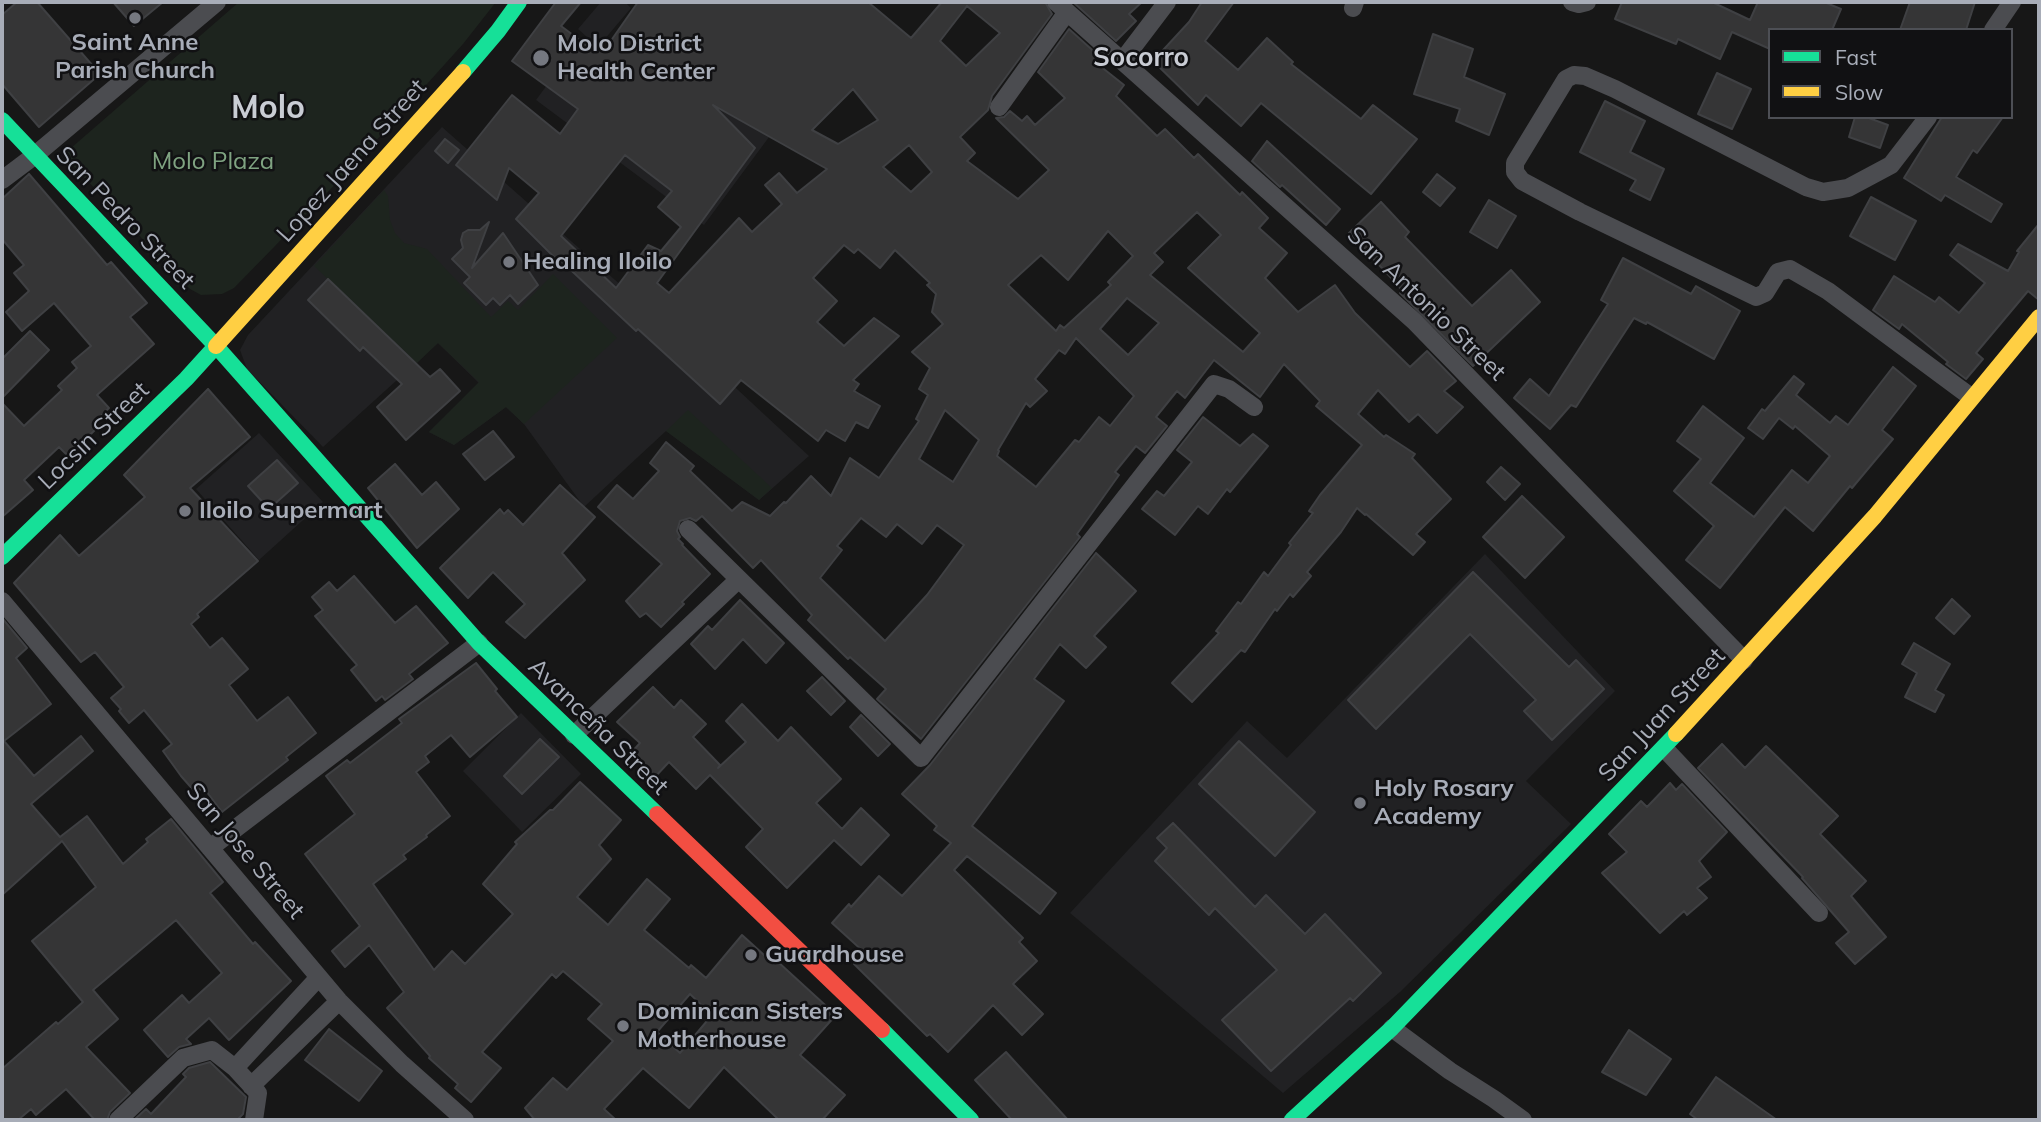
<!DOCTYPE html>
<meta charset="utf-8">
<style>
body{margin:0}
#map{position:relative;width:2041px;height:1122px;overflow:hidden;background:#171717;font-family:Mulish,sans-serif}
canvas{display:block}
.frame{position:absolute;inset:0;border:4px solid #a8adb8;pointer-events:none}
.legend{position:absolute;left:1768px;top:28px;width:245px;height:91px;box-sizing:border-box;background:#111113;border:2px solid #4d4f55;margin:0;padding:9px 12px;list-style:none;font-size:21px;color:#a8adb8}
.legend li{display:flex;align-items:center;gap:14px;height:35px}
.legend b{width:35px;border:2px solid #4d4f55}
</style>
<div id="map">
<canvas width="2041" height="1122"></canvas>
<div class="frame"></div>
<ul class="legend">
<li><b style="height:9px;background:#16e098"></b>Fast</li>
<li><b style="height:9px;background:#ffcf43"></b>Slow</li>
</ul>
</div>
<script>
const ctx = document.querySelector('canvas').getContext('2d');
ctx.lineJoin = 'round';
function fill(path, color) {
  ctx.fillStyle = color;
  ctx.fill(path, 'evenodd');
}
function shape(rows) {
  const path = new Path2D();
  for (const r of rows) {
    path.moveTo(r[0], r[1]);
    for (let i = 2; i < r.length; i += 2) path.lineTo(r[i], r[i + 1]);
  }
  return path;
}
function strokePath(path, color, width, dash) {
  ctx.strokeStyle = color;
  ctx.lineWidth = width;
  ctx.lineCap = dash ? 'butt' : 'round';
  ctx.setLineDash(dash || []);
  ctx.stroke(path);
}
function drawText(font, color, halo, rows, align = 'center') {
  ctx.font = font + ' Mulish,sans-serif';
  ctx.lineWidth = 5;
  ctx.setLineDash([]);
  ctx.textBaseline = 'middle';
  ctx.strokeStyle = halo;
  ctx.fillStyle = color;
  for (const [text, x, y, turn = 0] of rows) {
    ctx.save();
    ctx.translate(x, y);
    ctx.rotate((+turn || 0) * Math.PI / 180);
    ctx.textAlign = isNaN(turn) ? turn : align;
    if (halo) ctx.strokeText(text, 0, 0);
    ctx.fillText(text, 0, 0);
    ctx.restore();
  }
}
fill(shape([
 [601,2,625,2,631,8,598,47,578,29],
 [564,62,683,149,722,96,772,133,704,225,536,100],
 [442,127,709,363,809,456,759,500,666,431,584,507,524,424,506,407,454,445,429,432,479,383,438,343,323,447,247,369,240,350,248,335],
 [259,433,323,502,259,560,196,489],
 [1485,554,1615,691,1526,781,1571,824,1400,992,1283,1093,1070,913,1247,721,1287,758],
 [521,713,581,774,522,832,463,771]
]), '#212123');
fill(shape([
 [239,2,496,2,463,44,355,164,234,288,222,294,201,295,190,289,63,155],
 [384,190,388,196,390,220,395,233,404,243,427,249,491,317,508,301,518,310,553,274,617,338,524,424,506,407,454,445,429,432,479,382,438,343,417,363,314,266],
 [688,410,772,488,759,500,666,431]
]), '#1d241e');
const building = shape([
 [17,2,37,2,100,74,39,127,2,84,2,15,17,2],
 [113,2,163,2,134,26,113,2],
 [556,2,581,2,561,26,589,47,591,43,603,52,638,2,868,2,911,38,942,2,1045,2,1052,14,992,96,988,110,960,137,975,153,967,161,1018,199,1049,170,996,118,1004,117,1010,111,1022,121,1027,116,1035,125,1065,98,1038,72,1069,29,1100,57,1095,62,1124,85,1116,96,1157,136,1165,129,1194,158,1198,154,1240,195,1242,192,1268,218,1259,228,1287,253,1265,278,1298,312,1335,285,1355,313,1410,367,1427,351,1456,381,1444,391,1463,407,1437,433,1418,414,1409,422,1378,390,1358,414,1384,437,1386,435,1415,454,1412,458,1451,499,1416,534,1425,542,1413,555,1366,514,1365,515,1357,508,1341,532,1307,572,1311,576,1293,597,1290,594,1277,611,1275,609,1245,652,1241,650,1192,702,1172,683,1219,633,1216,631,1238,602,1241,604,1264,572,1268,576,1291,545,1289,543,1313,513,1309,511,1320,495,1362,445,1316,406,1320,401,1284,364,1260,397,1214,360,1185,398,1177,391,1156,417,1167,426,1145,453,1136,446,1115,472,1119,475,1077,534,1080,537,921,739,877,699,886,689,850,657,848,659,808,620,812,615,761,560,753,568,702,516,696,521,690,518,680,521,677,531,680,537,678,539,683,544,682,545,710,574,682,602,684,604,661,627,646,613,640,617,626,601,662,564,598,507,617,485,633,499,659,471,650,463,666,442,694,466,690,471,732,511,742,502,770,516,784,502,786,503,811,476,831,496,850,458,879,478,919,421,916,419,928,395,919,389,930,368,912,352,943,324,932,312,936,294,927,285,930,283,895,250,880,268,858,249,854,253,844,245,813,278,837,301,817,322,844,346,874,318,899,336,853,380,859,384,854,391,880,406,868,428,856,422,845,441,826,430,818,441,741,380,720,404,638,329,636,331,559,259,557,260,516,219,539,193,509,168,497,200,456,165,512,95,560,134,578,109,512,61,556,2],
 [967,6,1000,33,966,66,940,41,967,6],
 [853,89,878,120,838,144,812,130,853,89],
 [713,105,827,169,797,193,779,173,765,185,782,204,752,232,739,218,669,293,657,283,755,148,713,105],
 [909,145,932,172,911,192,883,167,909,145],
 [625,155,672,191,658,207,681,227,661,251,648,245,616,288,561,236,625,155],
 [1197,212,1221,235,1188,268,1260,333,1243,352,1150,275,1163,262,1154,253,1197,212],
 [1108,231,1133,256,1108,282,1111,285,1064,328,1060,325,1056,331,1008,285,1041,255,1068,280,1108,231],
 [1127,298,1159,323,1128,355,1100,329,1127,298],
 [1076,338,1134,396,1110,426,1099,417,1079,442,1075,440,1036,487,997,456,999,451,998,450,1026,403,1030,407,1047,391,1035,379,1059,350,1065,354,1076,338],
 [945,410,979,440,953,482,919,459,945,410],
 [861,518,886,537,897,524,922,544,937,525,964,545,927,595,885,641,820,578,842,550,837,546,861,518],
 [1073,2,1142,2,1129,14,1136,21,1116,41,1073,2],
 [1202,2,1234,2,1205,41,1238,70,1267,38,1293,62,1291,64,1361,119,1373,105,1417,139,1371,194,1261,103,1241,126,1206,95,1198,105,1153,61,1189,22,1202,2],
 [1622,2,1712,2,1750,20,1758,2,1824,2,1841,9,1832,30,1770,30,1770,49,1732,32,1720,59,1678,39,1676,44,1615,19,1622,2],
 [1910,2,1975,2,1966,30,1900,30,1910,2],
 [1433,34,1473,49,1464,77,1505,94,1489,135,1456,121,1460,109,1414,94,1433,34],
 [1717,73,1751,89,1732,129,1698,114,1717,73],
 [1605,101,1645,121,1630,152,1664,169,1650,200,1630,190,1636,180,1580,152,1605,101],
 [1855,117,1866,117,1888,125,1880,148,1849,137,1855,117],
 [1942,117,2003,117,1977,153,1973,150,1956,177,2002,204,1991,222,1945,195,1941,201,1904,178,1942,117],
 [445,139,459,150,448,163,435,151,445,139],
 [1267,141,1340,209,1326,225,1282,185,1280,187,1252,161,1267,141],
 [29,174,107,265,111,262,147,303,130,317,154,344,97,395,109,408,92,425,96,429,68,456,59,447,24,480,33,490,2,517,2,403,24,426,62,390,58,386,77,368,72,362,91,346,54,303,22,331,6,312,29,291,14,273,24,265,2,239,2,199,29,174],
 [1437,174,1455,188,1440,206,1423,192,1437,174],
 [1871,197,1916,221,1895,260,1850,236,1871,197],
 [1489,200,1516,216,1497,248,1470,232,1489,200],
 [1381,202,1409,232,1405,237,1472,306,1511,270,1540,302,1473,366,1400,293,1402,291,1396,283,1349,233,1381,202],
 [489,222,472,268,503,233,538,285,518,304,510,295,500,305,493,298,486,305,464,283,470,277,452,259,463,248,461,240,463,233,468,230,480,230,489,222],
 [2039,224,2039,300,2028,291,1976,353,1983,359,1966,379,1946,364,1948,362,1902,324,1899,329,1873,310,1894,276,1935,302,1939,297,1959,313,1985,283,1950,255,1958,244,2008,271,2019,252,2017,251,2039,224],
 [1623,258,1691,294,1696,286,1740,311,1714,359,1647,322,1646,324,1634,318,1576,407,1571,405,1550,429,1514,398,1530,379,1549,396,1608,304,1601,300,1623,258],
 [328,279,430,377,440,369,460,391,406,440,377,407,402,384,363,347,360,351,308,300,328,279],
 [30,331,49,350,2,398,2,359,30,331],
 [1893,367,1916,386,1882,430,1893,439,1852,488,1850,486,1813,531,1785,507,1720,588,1686,560,1714,526,1674,491,1701,459,1677,441,1703,406,1744,438,1710,483,1754,517,1792,470,1808,483,1830,456,1795,426,1793,429,1779,418,1763,439,1748,428,1762,409,1765,411,1794,376,1804,384,1796,395,1830,423,1836,416,1848,425,1893,367],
 [208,389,250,437,190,488,258,561,197,614,199,617,191,624,210,648,222,638,248,669,229,685,257,721,288,697,316,733,286,757,288,760,222,812,203,787,196,793,181,776,163,751,172,744,144,710,129,723,119,711,121,709,111,698,124,687,95,652,81,662,14,583,60,535,79,556,145,497,124,475,208,389],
 [1203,417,1240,446,1253,434,1268,446,1230,492,1227,489,1208,514,1198,506,1175,535,1142,509,1157,491,1164,496,1192,462,1177,450,1203,417],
 [493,431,514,457,485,480,463,454,493,431],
 [277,460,298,483,269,509,248,486,277,460],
 [395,464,422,495,436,482,459,509,417,548,368,488,395,464],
 [1501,467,1520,484,1505,500,1487,482,1501,467],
 [560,485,595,517,562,553,585,580,525,638,506,622,525,604,493,572,468,598,440,568,500,509,504,514,508,510,523,525,560,485],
 [1522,496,1564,537,1525,578,1483,537,1522,496],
 [1096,553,1136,591,1094,636,1106,647,1086,668,1060,644,1034,679,1064,701,972,826,1056,893,1040,914,967,856,954,870,1023,938,1019,942,1037,961,1013,984,1043,1014,1022,1035,993,1005,948,1052,930,1034,927,1036,854,964,865,953,832,923,849,904,851,907,879,876,902,896,951,843,934,830,937,826,902,794,930,765,1096,553],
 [1473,572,1569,667,1576,660,1604,689,1552,740,1524,711,1536,700,1470,634,1376,729,1348,700,1473,572],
 [354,576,395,623,416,606,448,643,409,674,413,679,385,700,382,696,376,701,351,670,357,665,315,616,323,610,312,597,329,582,337,591,354,576],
 [1952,599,1970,616,1954,634,1936,618,1952,599],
 [740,600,784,643,766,663,743,639,715,669,691,644,708,626,712,630,740,600],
 [2,618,27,648,16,658,51,704,4,741,34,776,81,736,93,751,31,804,60,837,87,816,123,864,148,842,146,839,171,819,223,882,210,893,253,944,255,942,291,981,229,1040,209,1018,186,1039,191,1044,179,1047,168,1057,144,1030,182,995,189,1003,222,973,176,920,93,990,118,1019,86,1047,130,1093,110,1112,107,1120,95,1120,66,1089,36,1115,31,1109,18,1120,2,1120,2,1069,56,1022,58,1024,83,1002,32,941,96,887,62,841,2,895,2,618],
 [1914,643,1950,664,1935,690,1944,695,1935,712,1905,697,1917,673,1902,664,1914,643],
 [476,663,497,689,495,691,517,717,470,757,451,735,425,756,429,762,416,772,450,816,426,835,427,837,403,855,406,859,373,884,434,970,452,951,465,964,513,914,483,884,517,844,515,842,550,810,553,810,580,782,621,820,599,845,611,859,577,897,608,925,647,879,670,899,644,930,689,968,691,965,706,978,742,935,774,964,777,961,836,1015,800,1055,845,1095,822,1120,779,1120,724,1067,689,1108,643,1068,604,1109,616,1120,535,1120,525,1108,553,1078,567,1090,613,1041,588,1019,602,1004,563,971,556,978,552,974,482,1052,501,1068,471,1102,455,1088,458,1084,429,1058,430,1056,387,1008,404,992,369,945,345,967,332,951,360,926,305,854,355,814,326,776,347,760,350,763,402,723,399,719,476,663],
 [690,994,712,1015,680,1053,657,1032,690,994],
 [822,677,845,701,831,715,807,691,822,677],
 [653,687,674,708,681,700,706,724,693,737,720,765,718,768,746,742,726,721,742,704,778,741,791,727,841,779,816,803,842,829,861,808,889,835,861,865,834,840,787,888,746,847,763,829,710,775,696,789,669,762,654,778,630,754,640,743,617,722,653,687],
 [861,715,890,744,878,756,850,727,861,715],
 [540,739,559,757,522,794,504,776,540,739],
 [1239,741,1315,812,1275,856,1199,784,1239,741],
 [1722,744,1745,768,1766,746,1838,816,1820,834,1866,881,1851,896,1886,937,1855,964,1836,943,1849,932,1802,878,1803,877,1698,768,1722,744],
 [1670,783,1676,790,1682,784,1727,832,1699,861,1711,877,1697,888,1707,898,1687,915,1684,911,1660,933,1602,873,1627,852,1609,834,1641,801,1647,807,1670,783],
 [1173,823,1255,907,1266,895,1305,934,1325,914,1381,973,1353,1001,1350,998,1271,1071,1222,1020,1277,970,1215,908,1209,915,1155,861,1167,848,1157,838,1173,823],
 [329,1029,382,1071,359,1101,305,1060,329,1029],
 [1629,1030,1671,1059,1646,1095,1602,1072,1629,1030],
 [1006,1052,1068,1120,1012,1120,975,1080,1006,1052],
 [210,1062,246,1097,243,1114,237,1120,134,1120,146,1109,151,1114,186,1077,183,1074,189,1068,210,1062],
 [1716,1077,1777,1120,1698,1120,1690,1114,1716,1077]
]);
fill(building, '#353536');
strokePath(building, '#3f4043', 2);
strokePath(shape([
 [1056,2,1414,321,1744,660],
 [1572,2,1579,4,1587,2],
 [1353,8,1355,2],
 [1993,30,2012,2],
 [1123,60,1167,2],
 [999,107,1067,12],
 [1928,117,1891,165,1848,188,1823,192,1806,187,1615,89,1585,76,1574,75,1566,79,1515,163,1515,172,1522,181,1580,212,1756,297,1765,293,1778,272,1790,269,1828,291,1971,397],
 [2,180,34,156,217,2],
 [688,529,921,758,1214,384,1229,389,1254,407],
 [2,601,339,1001,402,1064,465,1120],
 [574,735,739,579],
 [1664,748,1819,913],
 [210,848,479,643],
 [1392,1028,1450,1071,1494,1099,1523,1120],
 [235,1068,319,977],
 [251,1086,339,1001],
 [118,1120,183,1058,212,1050,235,1068,258,1093,254,1120]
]), '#4b4c50', 18);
strokePath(shape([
 [463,72,498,31,519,2],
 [2,120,216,346,479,643,657,814],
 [2,557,186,379,216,346],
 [882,1030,971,1120],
 [1292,1120,1392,1028,1676,734]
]), '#16e098', 16);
strokePath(shape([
 [216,346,463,72],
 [1676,734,1875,516,2039,317]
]), '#ffcf43', 16);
strokePath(shape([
 [657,814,882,1030]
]), '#f24e42', 16);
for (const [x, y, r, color] of [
 [135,18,7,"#757880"],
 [541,58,9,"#757880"],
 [509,262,7,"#757880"],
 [185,511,7,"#757880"],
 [1360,803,7,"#757880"],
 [751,955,7,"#757880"],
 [623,1026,7,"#757880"]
]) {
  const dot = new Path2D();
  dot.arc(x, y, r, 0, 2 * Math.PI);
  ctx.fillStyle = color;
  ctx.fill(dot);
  strokePath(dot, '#111113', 2.5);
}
drawText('bold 24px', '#a8adb8', '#111113', [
 ["Saint Anne",135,43,"center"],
 ["Parish Church",135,71,"center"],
 ["Molo District",557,44],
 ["Health Center",557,72],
 ["Healing Iloilo",523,262],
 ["Iloilo Supermart",199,511],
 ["Holy Rosary",1374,789],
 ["Academy",1374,817],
 ["Guardhouse",765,955],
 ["Dominican Sisters",637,1012],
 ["Motherhouse",637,1040]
], 'left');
drawText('24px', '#a8adb8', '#111113', [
 ["Lopez Jaena Street",352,161,-48],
 ["San Pedro Street",125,218,46],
 ["San Antonio Street",1426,304,44],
 ["Locsin Street",94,436,-44],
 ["San Juan Street",1662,715,-47],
 ["Avanceña Street",598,727,44],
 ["San Jose Street",245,851,50]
]);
drawText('24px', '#7fa381', '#111113', [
 ["Molo Plaza",213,162]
]);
drawText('bold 26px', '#c9ccd4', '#111113', [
 ["Socorro",1141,58]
]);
drawText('bold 32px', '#c9ccd4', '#111113', [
 ["Molo",268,108]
]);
</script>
